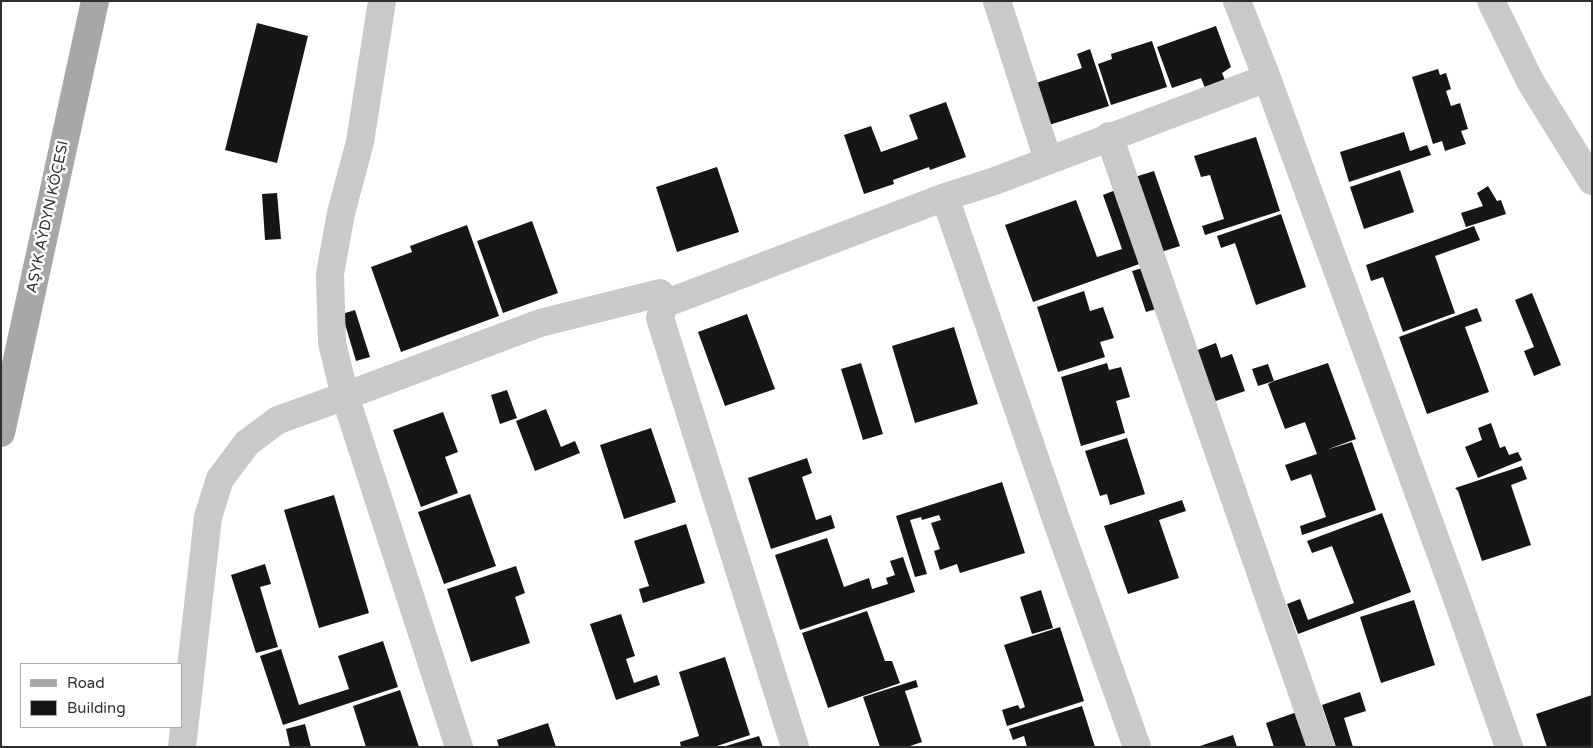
<!DOCTYPE html>
<meta charset="utf-8">
<style>
body{margin:0}
#map{position:relative;width:1593px;height:748px;overflow:hidden;background:#fff;font-family:"Varela Round",sans-serif}
canvas{display:block}
.frame{position:absolute;inset:0;border:2px solid #2f2f2f;pointer-events:none}
.legend{position:absolute;left:20px;top:663px;width:162px;height:65px;box-sizing:border-box;background:#fff;border:1px solid #acacac;margin:0;padding:6px 9px;list-style:none;font-size:15px;color:#2f2f2f}
.legend li{display:flex;align-items:center;gap:10px;height:25px}
.legend b{width:25px;border:1px solid #acacac}
</style>
<div id="map">
<canvas width="1593" height="748"></canvas>
<div class="frame"></div>
<ul class="legend">
<li><b style="height:6px;background:#a7a7a7"></b>Road</li>
<li><b style="height:14px;background:#161616"></b>Building</li>
</ul>
</div>
<script>
const ctx = document.querySelector('canvas').getContext('2d');
ctx.lineJoin = 'round';
function fill(path, color) {
  ctx.fillStyle = color;
  ctx.fill(path, 'evenodd');
}
function shape(rows) {
  const path = new Path2D();
  for (const r of rows) {
    path.moveTo(r[0], r[1]);
    for (let i = 2; i < r.length; i += 2) path.lineTo(r[i], r[i + 1]);
  }
  return path;
}
function strokePath(path, color, width, dash) {
  ctx.strokeStyle = color;
  ctx.lineWidth = width;
  ctx.lineCap = dash ? 'butt' : 'round';
  ctx.setLineDash(dash || []);
  ctx.stroke(path);
}
function drawText(font, color, halo, rows, align = 'center') {
  ctx.font = font + ' "Varela Round",sans-serif';
  ctx.lineWidth = 5;
  ctx.setLineDash([]);
  ctx.textBaseline = 'middle';
  ctx.strokeStyle = halo;
  ctx.fillStyle = color;
  for (const [text, x, y, turn = 0] of rows) {
    ctx.save();
    ctx.translate(x, y);
    ctx.rotate((+turn || 0) * Math.PI / 180);
    ctx.textAlign = isNaN(turn) ? turn : align;
    if (halo) ctx.strokeText(text, 0, 0);
    ctx.fillText(text, 0, 0);
    ctx.restore();
  }
}
fill(shape([
 [257,23,308,36,277,163,225,150],
 [1216,26,1231,67,1222,73,1227,85,1207,93,1201,78,1172,88,1157,47],
 [1152,41,1167,87,1111,105,1098,64,1112,59,1111,54],
 [1090,49,1109,106,1046,126,1033,84,1082,68,1077,54],
 [1438,69,1440,75,1446,73,1451,89,1446,91,1451,106,1460,103,1468,129,1461,131,1466,144,1445,151,1442,141,1433,144,1412,77],
 [946,102,966,157,930,170,929,167,893,180,894,184,864,194,844,135,871,126,881,152,918,139,909,115],
 [1404,132,1410,151,1427,145,1431,155,1349,182,1340,152],
 [1256,137,1280,211,1205,235,1202,226,1224,219,1210,175,1201,177,1194,156],
 [717,167,739,232,677,252,656,187],
 [1400,170,1414,212,1364,229,1350,187],
 [1154,171,1180,246,1161,252,1135,177],
 [1488,186,1497,201,1501,200,1506,214,1466,227,1461,213,1483,206,1477,193],
 [1118,189,1145,262,1033,302,1005,225,1076,200,1097,257,1122,249,1103,195],
 [277,193,281,239,265,240,262,194],
 [1281,214,1306,287,1256,305,1235,243,1221,248,1217,236],
 [532,221,558,293,503,313,477,241],
 [467,225,499,316,401,352,371,267,412,252,410,246],
 [1474,226,1480,240,1435,256,1455,313,1403,332,1383,277,1371,281,1366,265],
 [1146,267,1159,308,1146,312,1132,271],
 [1084,291,1090,311,1103,307,1114,338,1100,342,1105,357,1058,372,1037,307],
 [1532,293,1561,365,1534,376,1524,351,1534,347,1515,300],
 [1477,308,1482,321,1465,327,1489,392,1427,414,1399,337],
 [355,310,370,357,356,361,342,314],
 [747,314,775,389,725,406,698,332],
 [954,327,978,404,915,423,892,346],
 [1216,343,1221,358,1232,354,1245,391,1213,402,1195,351],
 [861,363,883,434,863,440,841,369],
 [1107,363,1109,370,1121,367,1130,397,1116,401,1125,433,1081,446,1061,377],
 [1328,363,1356,439,1326,450,1352,442,1376,510,1302,535,1300,526,1326,517,1311,474,1291,481,1285,465,1317,454,1305,422,1285,429,1268,384,1274,381],
 [1268,364,1274,381,1258,386,1252,369],
 [507,390,517,418,500,424,491,395],
 [546,409,561,447,575,441,580,453,535,471,516,421],
 [443,412,458,452,445,457,458,493,421,507,393,430],
 [1491,423,1500,448,1505,446,1509,455,1518,452,1522,460,1478,478,1465,447,1482,440,1478,428],
 [651,428,676,502,624,519,600,445],
 [1127,438,1145,494,1110,505,1107,494,1100,496,1085,451],
 [807,458,812,473,802,477,816,520,831,515,835,528,771,549,748,478],
 [1522,466,1527,479,1511,485,1531,545,1482,561,1458,491,1455,488],
 [1002,482,1025,553,960,573,957,564,940,570,934,551,940,549,931,523,941,520,939,515,922,520,921,517,910,520,927,574,915,577,896,516],
 [470,494,496,566,444,584,418,512],
 [334,495,369,613,319,628,284,510],
 [1182,500,1186,511,1159,520,1179,578,1128,594,1104,526],
 [1382,513,1411,592,1298,634,1287,604,1300,599,1308,620,1354,603,1332,546,1312,553,1307,541],
 [686,524,705,583,643,603,639,589,649,586,634,541],
 [827,538,844,587,869,578,872,589,888,584,886,578,895,575,890,561,903,557,915,592,800,630,775,555],
 [265,564,271,584,260,587,278,647,256,653,231,575],
 [516,566,525,593,515,597,530,643,471,662,447,589],
 [1041,590,1053,628,1032,634,1020,597],
 [1414,600,1435,665,1381,683,1360,617],
 [867,611,885,661,892,661,900,683,828,708,802,633],
 [621,614,635,656,626,659,634,683,657,675,660,685,616,700,590,624],
 [1060,627,1084,701,1007,726,1002,710,1018,705,1020,709,1025,707,1004,645],
 [383,641,398,687,283,725,260,656,281,649,299,705,349,689,338,656],
 [725,657,750,735,714,747,681,747,680,742,699,736,679,672],
 [916,680,918,687,905,691,922,742,907,747,880,747,863,697],
 [400,690,419,747,366,747,353,706],
 [1360,692,1366,711,1344,718,1353,747,1336,747,1322,705],
 [1592,695,1592,747,1547,747,1536,714],
 [1082,706,1095,747,1027,747,1024,736,1013,740,1009,729],
 [1297,712,1309,747,1274,747,1266,723],
 [548,723,556,747,499,747,497,740],
 [305,724,311,747,290,747,286,729],
 [1233,735,1237,747,1200,747,1200,746],
 [759,736,763,747,726,747,726,746]
]), '#161616');
strokePath(shape([
 [382,1,360,142,341,213,330,274,332,343,345,396,459,747],
 [997,1,1048,160],
 [1237,1,1267,78],
 [1491,1,1530,81,1592,181],
 [1109,136,1321,747],
 [945,197,1056,519,1137,747],
 [182,747,208,517,220,479,247,443,278,420,345,396,540,323,660,293,664,304],
 [795,747,660,318,664,304,945,197,992,182,1267,78,1454,590,1509,747]
]), '#c9c9c9', 28);
strokePath(shape([
 [1,433,95,1]
]), '#a7a7a7', 28);
drawText('15px', '#2f2f2f', '#fff', [
 ["AŞYK AÝDYN KÖÇESI",48,217,-78]
]);
</script>
